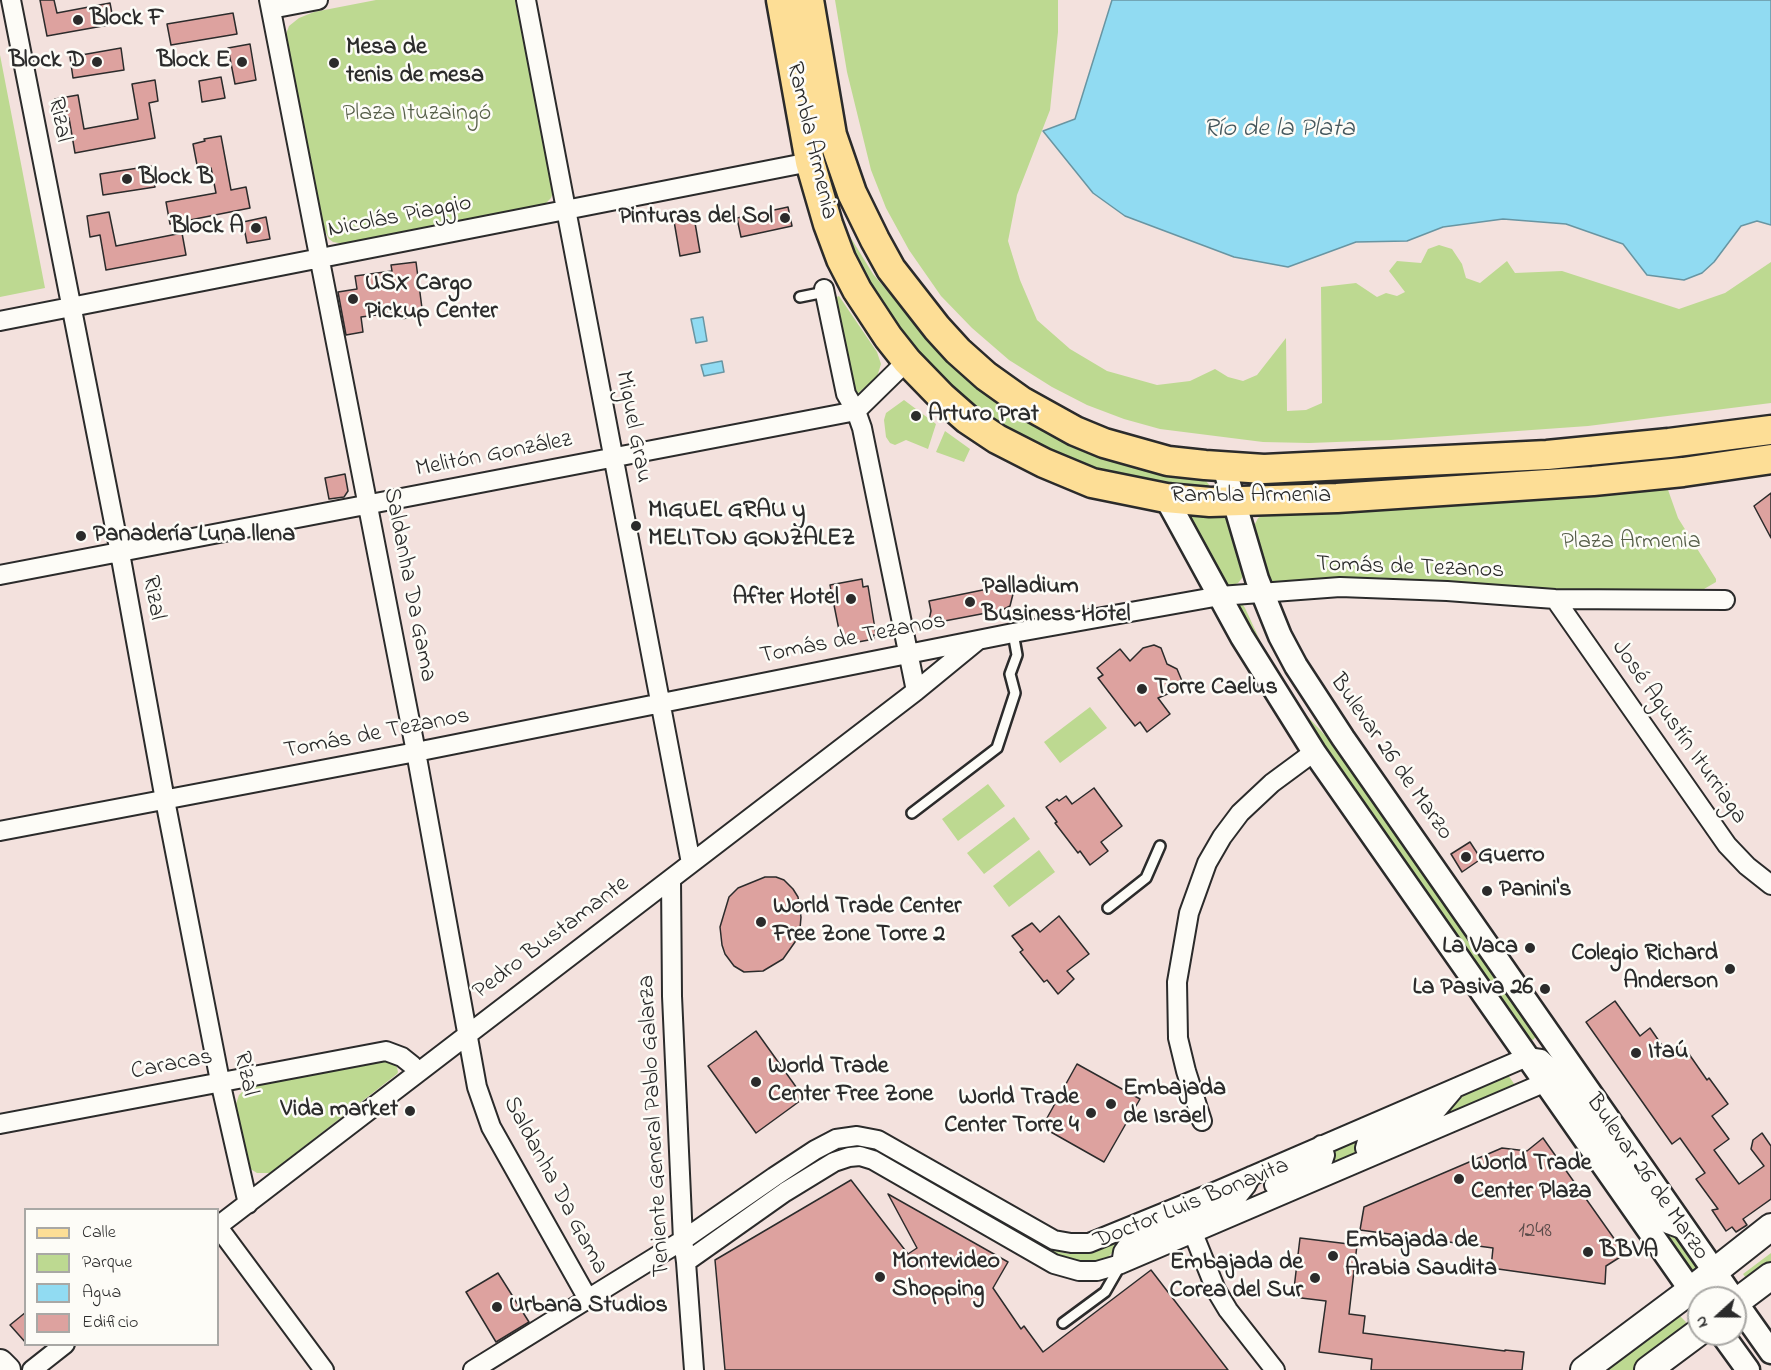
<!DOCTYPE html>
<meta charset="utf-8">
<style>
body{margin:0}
#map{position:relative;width:1771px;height:1370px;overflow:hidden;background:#f3e1dd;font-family:"Indie Flower",sans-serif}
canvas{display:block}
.legend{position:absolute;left:24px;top:1208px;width:195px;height:138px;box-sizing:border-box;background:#fdfcf7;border:2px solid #a9a8a5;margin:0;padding:8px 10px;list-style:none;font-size:18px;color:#2b2b2b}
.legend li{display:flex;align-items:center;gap:12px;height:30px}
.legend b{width:30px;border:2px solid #a9a8a5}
.north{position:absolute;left:1687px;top:1286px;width:60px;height:60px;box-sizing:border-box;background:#fdfcf7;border:2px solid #a9a8a5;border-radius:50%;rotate:249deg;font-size:16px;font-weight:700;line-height:24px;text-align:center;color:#2b2b2b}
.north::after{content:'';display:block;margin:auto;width:21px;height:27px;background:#2b2b2b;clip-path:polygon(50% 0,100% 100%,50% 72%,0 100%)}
</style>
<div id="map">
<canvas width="1771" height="1370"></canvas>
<ul class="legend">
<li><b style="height:8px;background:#fdde96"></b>Calle</li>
<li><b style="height:16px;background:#bdd991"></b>Parque</li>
<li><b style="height:16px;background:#91dbf2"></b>Agua</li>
<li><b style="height:16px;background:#dda29f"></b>Edificio</li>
</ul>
<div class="north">N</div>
</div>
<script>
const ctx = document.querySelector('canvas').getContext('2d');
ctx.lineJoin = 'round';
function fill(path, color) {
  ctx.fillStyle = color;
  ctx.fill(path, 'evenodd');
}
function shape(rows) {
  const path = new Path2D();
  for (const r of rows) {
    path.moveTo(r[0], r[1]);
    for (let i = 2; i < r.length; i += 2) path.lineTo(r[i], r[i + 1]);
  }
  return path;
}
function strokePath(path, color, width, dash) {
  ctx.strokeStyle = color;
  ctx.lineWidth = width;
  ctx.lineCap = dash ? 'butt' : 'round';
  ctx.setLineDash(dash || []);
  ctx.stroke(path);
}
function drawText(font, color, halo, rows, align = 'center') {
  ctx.font = font + ' "Indie Flower",sans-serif';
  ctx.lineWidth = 5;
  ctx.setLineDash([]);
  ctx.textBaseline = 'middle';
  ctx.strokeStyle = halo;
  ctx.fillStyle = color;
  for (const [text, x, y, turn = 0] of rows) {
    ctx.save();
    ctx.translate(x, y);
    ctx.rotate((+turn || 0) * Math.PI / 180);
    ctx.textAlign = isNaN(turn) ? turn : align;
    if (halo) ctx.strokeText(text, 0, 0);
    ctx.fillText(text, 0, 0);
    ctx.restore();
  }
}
fill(shape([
 [376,0,515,0,554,190,551,198,545,204,540,206,345,244,333,242,329,239,323,227,286,43,286,34,289,26,299,18,314,12],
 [835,0,1058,0,1058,32,1050,110,1017,195,1008,241,1020,280,1037,320,1070,349,1107,371,1157,385,1190,381,1215,369,1228,377,1243,381,1257,375,1286,338,1287,411,1306,410,1322,403,1321,287,1356,283,1377,297,1386,293,1397,296,1405,292,1389,271,1397,261,1421,263,1428,249,1439,245,1452,249,1462,264,1466,278,1480,283,1507,261,1515,273,1562,271,1679,309,1725,293,1771,262,1771,403,1588,426,1391,440,1309,443,1263,442,1160,429,1124,419,1087,405,1052,387,1009,360,972,328,941,296,909,250,886,208,871,170,847,72],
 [0,55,45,288,0,297],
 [843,225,873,274,929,341,953,363,1203,477,1210,486,1189,487,1144,481,1102,470,1070,460,1006,430,933,377,863,283],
 [839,296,877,352,881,364,877,377,856,395,852,394,832,299],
 [904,400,936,424,928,449,906,440,895,445,890,443,886,437,884,420,886,413],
 [945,431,970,449,964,462,936,452],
 [1667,487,1678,518,1716,579,1716,582,1704,589,1674,594,1270,583,1252,530,1258,518,1265,514],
 [1221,514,1228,520,1243,573,1242,578,1238,583,1233,585,1222,584,1190,518,1193,515],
 [1239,605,1243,605,1245,608,1268,658,1296,704,1334,745,1468,935,1537,1035,1533,1040,1526,1038,1301,719,1238,608],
 [1090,707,1107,728,1060,763,1044,742],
 [988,784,1005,806,958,841,942,819],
 [1014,817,1030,839,984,874,967,853],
 [1039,850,1055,872,1009,907,993,886],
 [382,1060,391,1060,396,1063,398,1072,397,1074,270,1173,257,1173,249,1168,236,1104,239,1095,246,1088,253,1084],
 [1508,1075,1515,1085,1376,1144,1375,1142,1449,1111,1467,1092],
 [1564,1088,1661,1227,1690,1250,1699,1267,1695,1272,1690,1270],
 [1367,1135,1357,1152,1327,1165,1334,1149],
 [859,1144,874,1148,1038,1242,1060,1252,1069,1254,1091,1252,1128,1237,1106,1259,1081,1262,1060,1257,873,1151,860,1147,850,1147,835,1151,786,1181,785,1180,834,1149],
 [1771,1253,1771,1265,1749,1282,1743,1274],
 [1679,1315,1686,1322,1684,1331,1634,1370,1602,1370]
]), '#bdd991');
const water = shape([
 [1112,0,1771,0,1771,225,1757,221,1741,226,1714,262,1702,273,1684,280,1647,275,1623,244,1566,224,1503,219,1443,227,1407,241,1356,242,1288,267,1234,257,1125,216,1093,193,1043,131,1075,119,1112,0],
 [703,317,707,341,696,343,691,319,703,317],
 [722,361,724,372,704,376,701,365,722,361]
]);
fill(water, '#91dbf2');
strokePath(water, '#6895a2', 1.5);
const building = shape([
 [40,0,54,0,57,13,110,3,114,24,47,36,40,0],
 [233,13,237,34,171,45,167,24,233,13],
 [250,44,256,80,235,84,228,48,250,44],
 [121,48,124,70,73,78,70,57,121,48],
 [221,77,225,98,202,102,199,81,221,77],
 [155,80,158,101,149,103,155,138,75,153,69,118,59,120,55,99,78,95,84,129,138,119,132,84,155,80],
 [221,136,231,190,246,187,250,208,170,224,166,202,216,193,211,168,198,170,193,144,205,141,204,139,221,136],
 [151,166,155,187,103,195,100,174,151,166],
 [788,207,792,226,741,237,737,218,788,207],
 [109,212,116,246,182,233,186,255,106,270,100,235,90,237,87,216,109,212],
 [266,217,270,239,247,243,243,222,266,217],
 [694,217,700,252,680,256,674,221,694,217],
 [416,262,423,316,400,319,399,312,361,317,363,332,346,335,338,292,357,289,355,276,392,271,391,265,416,262],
 [345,474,348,491,344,497,329,499,325,478,345,474],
 [1771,493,1771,538,1754,506,1771,493],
 [862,579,863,587,868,586,876,635,873,635,874,639,842,645,830,585,862,579],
 [1007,585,1013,594,1010,606,1002,610,934,623,929,620,931,611,929,601,1007,585],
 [1154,645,1161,648,1167,664,1177,669,1182,681,1177,690,1158,698,1170,714,1147,732,1140,722,1135,726,1124,712,1098,678,1103,675,1097,668,1120,649,1130,661,1143,648,1154,645],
 [1094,788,1122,826,1101,842,1108,851,1090,865,1080,851,1078,853,1055,823,1057,822,1046,807,1057,799,1059,801,1066,796,1072,804,1094,788],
 [1470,842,1481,859,1462,872,1451,854,1470,842],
 [765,877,776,877,784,880,793,889,798,897,801,917,800,929,795,942,783,959,763,971,744,972,734,966,725,954,722,945,720,927,729,897,738,888,765,877],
 [1059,916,1089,954,1067,971,1074,979,1058,994,1047,980,1044,982,1020,952,1023,950,1012,936,1032,923,1040,932,1059,916],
 [1615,1001,1640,1036,1650,1028,1668,1054,1682,1044,1707,1080,1709,1078,1728,1104,1712,1116,1729,1139,1714,1150,1739,1184,1764,1166,1751,1149,1753,1140,1762,1133,1771,1146,1771,1199,1743,1219,1747,1225,1736,1232,1732,1227,1726,1231,1712,1210,1718,1209,1696,1179,1705,1173,1680,1138,1672,1144,1586,1022,1615,1001],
 [756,1031,804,1098,756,1133,708,1066,756,1031],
 [1077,1064,1140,1099,1104,1162,1042,1127,1077,1064],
 [1543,1138,1625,1254,1606,1266,1605,1284,1491,1268,1493,1248,1360,1230,1364,1207,1502,1148,1527,1151,1543,1138],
 [851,1180,908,1254,917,1248,888,1194,1008,1262,993,1288,1021,1329,1024,1326,1043,1352,1151,1270,1228,1370,725,1370,715,1260,851,1180],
 [1300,1238,1357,1245,1349,1314,1365,1316,1363,1333,1505,1351,1505,1350,1524,1352,1522,1370,1371,1370,1372,1359,1319,1352,1326,1301,1293,1297,1300,1238],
 [498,1273,529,1322,496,1342,466,1292,498,1273],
 [26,1312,26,1343,10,1325,26,1312]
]);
fill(building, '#dda29f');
strokePath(building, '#2b2b2b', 1.5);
const service = shape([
 [800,297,825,292],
 [912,813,997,748,1015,693,1010,674,1017,655,1013,633],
 [1108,908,1146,878,1160,846],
 [1063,1323,1105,1292,1120,1266]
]);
const minor = shape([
 [11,0,120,553,165,800,220,1081,248,1204],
 [269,0,416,752,477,1087,491,1127,588,1299],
 [526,0,691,863],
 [271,9,318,0],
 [824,289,846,394,856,411,862,428,916,691],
 [0,321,810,162],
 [0,575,856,411,907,361],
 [1555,599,1727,845,1747,866,1771,885],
 [0,831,416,752,1013,633,1220,596,1340,587,1447,591,1555,599,1725,600],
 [671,879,672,996,683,1240,686,1262,694,1370],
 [1202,1121,1186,1071,1178,1038,1177,982,1189,913,1207,863,1222,837,1240,813,1272,783,1314,752],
 [0,1124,386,1051,402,1057,412,1065,417,1073],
 [1368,1156,1365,1148,1367,1141,1436,1111,1453,1091],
 [1274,1185,1323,1161,1325,1155,1321,1145],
 [218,1226,916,691,977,641],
 [218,1227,324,1370],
 [1193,1233,1216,1290,1228,1310,1275,1370],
 [686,1262,785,1192,834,1162,849,1157,860,1156,873,1160,1054,1264,1079,1271,1097,1271,1121,1264,1546,1082,1554,1075],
 [1121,1264,1123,1252,1130,1242,1238,1196,1246,1186,1251,1176],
 [32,1370,65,1344],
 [473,1370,683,1240,774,1177,815,1150,836,1139,857,1136,878,1140,1054,1240,1071,1243,1089,1243,1219,1190,1527,1057,1541,1059,1566,1082,1655,1209,1668,1224,1687,1231]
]);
const tertiary = shape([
 [1224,467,1257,579,1280,636,1296,666,1343,738,1733,1298],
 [1166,498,1242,637,1314,752,1699,1302],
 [1735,1301,1771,1352],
 [1722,1334,1748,1370]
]);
const secondary = shape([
 [1735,1303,1771,1276],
 [0,1363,7,1370],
 [1584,1370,1691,1290,1771,1227],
 [1648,1370,1699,1332]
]);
const primary = shape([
 [781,0,810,162,828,224,841,259,857,290,888,337,907,361,942,397,967,419,997,439,1044,463,1092,483,1166,498,1210,502,1337,498,1593,481,1683,472,1771,459],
 [809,0,832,135,852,193,875,240,891,269,937,328,958,351,986,376,1021,401,1075,431,1104,443,1168,461,1205,465,1264,469,1547,455,1669,443,1771,430]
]);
strokePath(service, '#2b2b2b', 14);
strokePath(minor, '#2b2b2b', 22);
strokePath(tertiary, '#2b2b2b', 27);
strokePath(secondary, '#2b2b2b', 30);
strokePath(primary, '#2b2b2b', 33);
strokePath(service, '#fdfcf7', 9);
strokePath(minor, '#fdfcf7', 18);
strokePath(tertiary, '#fdfcf7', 22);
strokePath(secondary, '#fdfcf7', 26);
strokePath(primary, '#fdde96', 28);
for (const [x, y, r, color] of [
 [78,20,6,"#2b2b2b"],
 [97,62,6,"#2b2b2b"],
 [242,62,6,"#2b2b2b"],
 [334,63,6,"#2b2b2b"],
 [127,179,6,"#2b2b2b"],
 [785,218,6,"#2b2b2b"],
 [256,228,6,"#2b2b2b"],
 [353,299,6,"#2b2b2b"],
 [916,416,6,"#2b2b2b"],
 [636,526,6,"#2b2b2b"],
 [81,536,6,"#2b2b2b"],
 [851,599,6,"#2b2b2b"],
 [970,602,6,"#2b2b2b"],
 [1142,689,6,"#2b2b2b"],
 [1466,857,6,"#2b2b2b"],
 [1487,891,6,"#2b2b2b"],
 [761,922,6,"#2b2b2b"],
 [1530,948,6,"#2b2b2b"],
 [1730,969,6,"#2b2b2b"],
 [1545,989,6,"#2b2b2b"],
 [1636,1053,6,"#2b2b2b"],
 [756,1082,6,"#2b2b2b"],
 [1111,1104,6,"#2b2b2b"],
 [410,1111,6,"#2b2b2b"],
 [1091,1113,6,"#2b2b2b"],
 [1459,1179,6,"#2b2b2b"],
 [1588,1252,6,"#2b2b2b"],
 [1333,1256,6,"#2b2b2b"],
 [880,1277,6,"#2b2b2b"],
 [1315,1278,6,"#2b2b2b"],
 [497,1307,6,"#2b2b2b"]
]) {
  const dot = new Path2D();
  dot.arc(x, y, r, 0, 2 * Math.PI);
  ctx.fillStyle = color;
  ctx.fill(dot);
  strokePath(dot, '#fdfcf7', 2);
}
drawText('21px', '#584948', null, [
 ["1248",1535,1233]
]);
drawText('bold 24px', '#2b2b2b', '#fdfcf7', [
 ["Block F",90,20],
 ["Mesa de",346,49],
 ["tenis de mesa",346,77],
 ["Block D",85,62,"right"],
 ["Block E",230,62,"right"],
 ["Block B",139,179],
 ["Pinturas del Sol",773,218,"right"],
 ["Block A",244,228,"right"],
 ["USX Cargo",365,285],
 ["Pickup Center",365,313],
 ["Arturo Prat",928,416],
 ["MIGUEL GRAU y",648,512],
 ["MELITON GONZALEZ",648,540],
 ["Panadería Luna llena",93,536],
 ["Palladium",982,588],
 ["Business Hotel",982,616],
 ["After Hotel",839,599,"right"],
 ["Torre Caelus",1154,689],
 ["Guerro",1478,857],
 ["Panini's",1499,891],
 ["World Trade Center",773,908],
 ["Free Zone Torre 2",773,936],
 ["La Vaca",1518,948,"right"],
 ["Colegio Richard",1718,955,"right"],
 ["Anderson",1718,983,"right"],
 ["La Pasiva 26",1533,989,"right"],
 ["Itaú",1648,1053],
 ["World Trade",768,1068],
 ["Center Free Zone",768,1096],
 ["Embajada",1123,1090],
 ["de Israel",1123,1118],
 ["World Trade",1079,1099,"right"],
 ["Center Torre 4",1079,1127,"right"],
 ["Vida market",398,1111,"right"],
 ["World Trade",1471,1165],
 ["Center Plaza",1471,1193],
 ["Embajada de",1345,1242],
 ["Arabia Saudita",1345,1270],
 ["BBVA",1600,1252],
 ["Montevideo",892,1263],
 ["Shopping",892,1291],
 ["Embajada de",1303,1264,"right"],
 ["Corea del Sur",1303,1292,"right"],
 ["Urbana Studios",509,1307]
], 'left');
drawText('24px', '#575f4a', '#fdfcf7', [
 ["Plaza Ituzaingó",417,115],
 ["Plaza Armenia",1631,543]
]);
drawText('24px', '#2b2b2b', '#fdfcf7', [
 ["Rizal",58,120,79],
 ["Rambla Armenia",810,141,77],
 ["Nicolás Piaggio",400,218,-11],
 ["Miguel Grau",632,427,79],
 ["Melitón González",494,456,-11],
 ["Rambla Armenia",1251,497],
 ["Tomás de Tezanos",1410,569,2],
 ["Saldanha Da Gama",408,585,79],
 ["Rizal",152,598,80],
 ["Tomás de Tezanos",853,640,-11],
 ["José Agustín Iturriaga",1678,733,55],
 ["Tomás de Tezanos",377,735,-11],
 ["Bulevar 26 de Marzo",1390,758,55],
 ["Pedro Bustamante",552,939,-37],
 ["Caracas",172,1066,-11],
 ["Rizal",244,1074,78],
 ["Teniente General Pablo Galarza",656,1126,-93],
 ["Bulevar 26 de Marzo",1646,1178,55],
 ["Saldanha Da Gama",554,1186,62],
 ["Doctor Luis Bonavita",1192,1205,-22]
]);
drawText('italic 26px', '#44575d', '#fdfcf7', [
 ["Río de la Plata",1279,131]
]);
</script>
